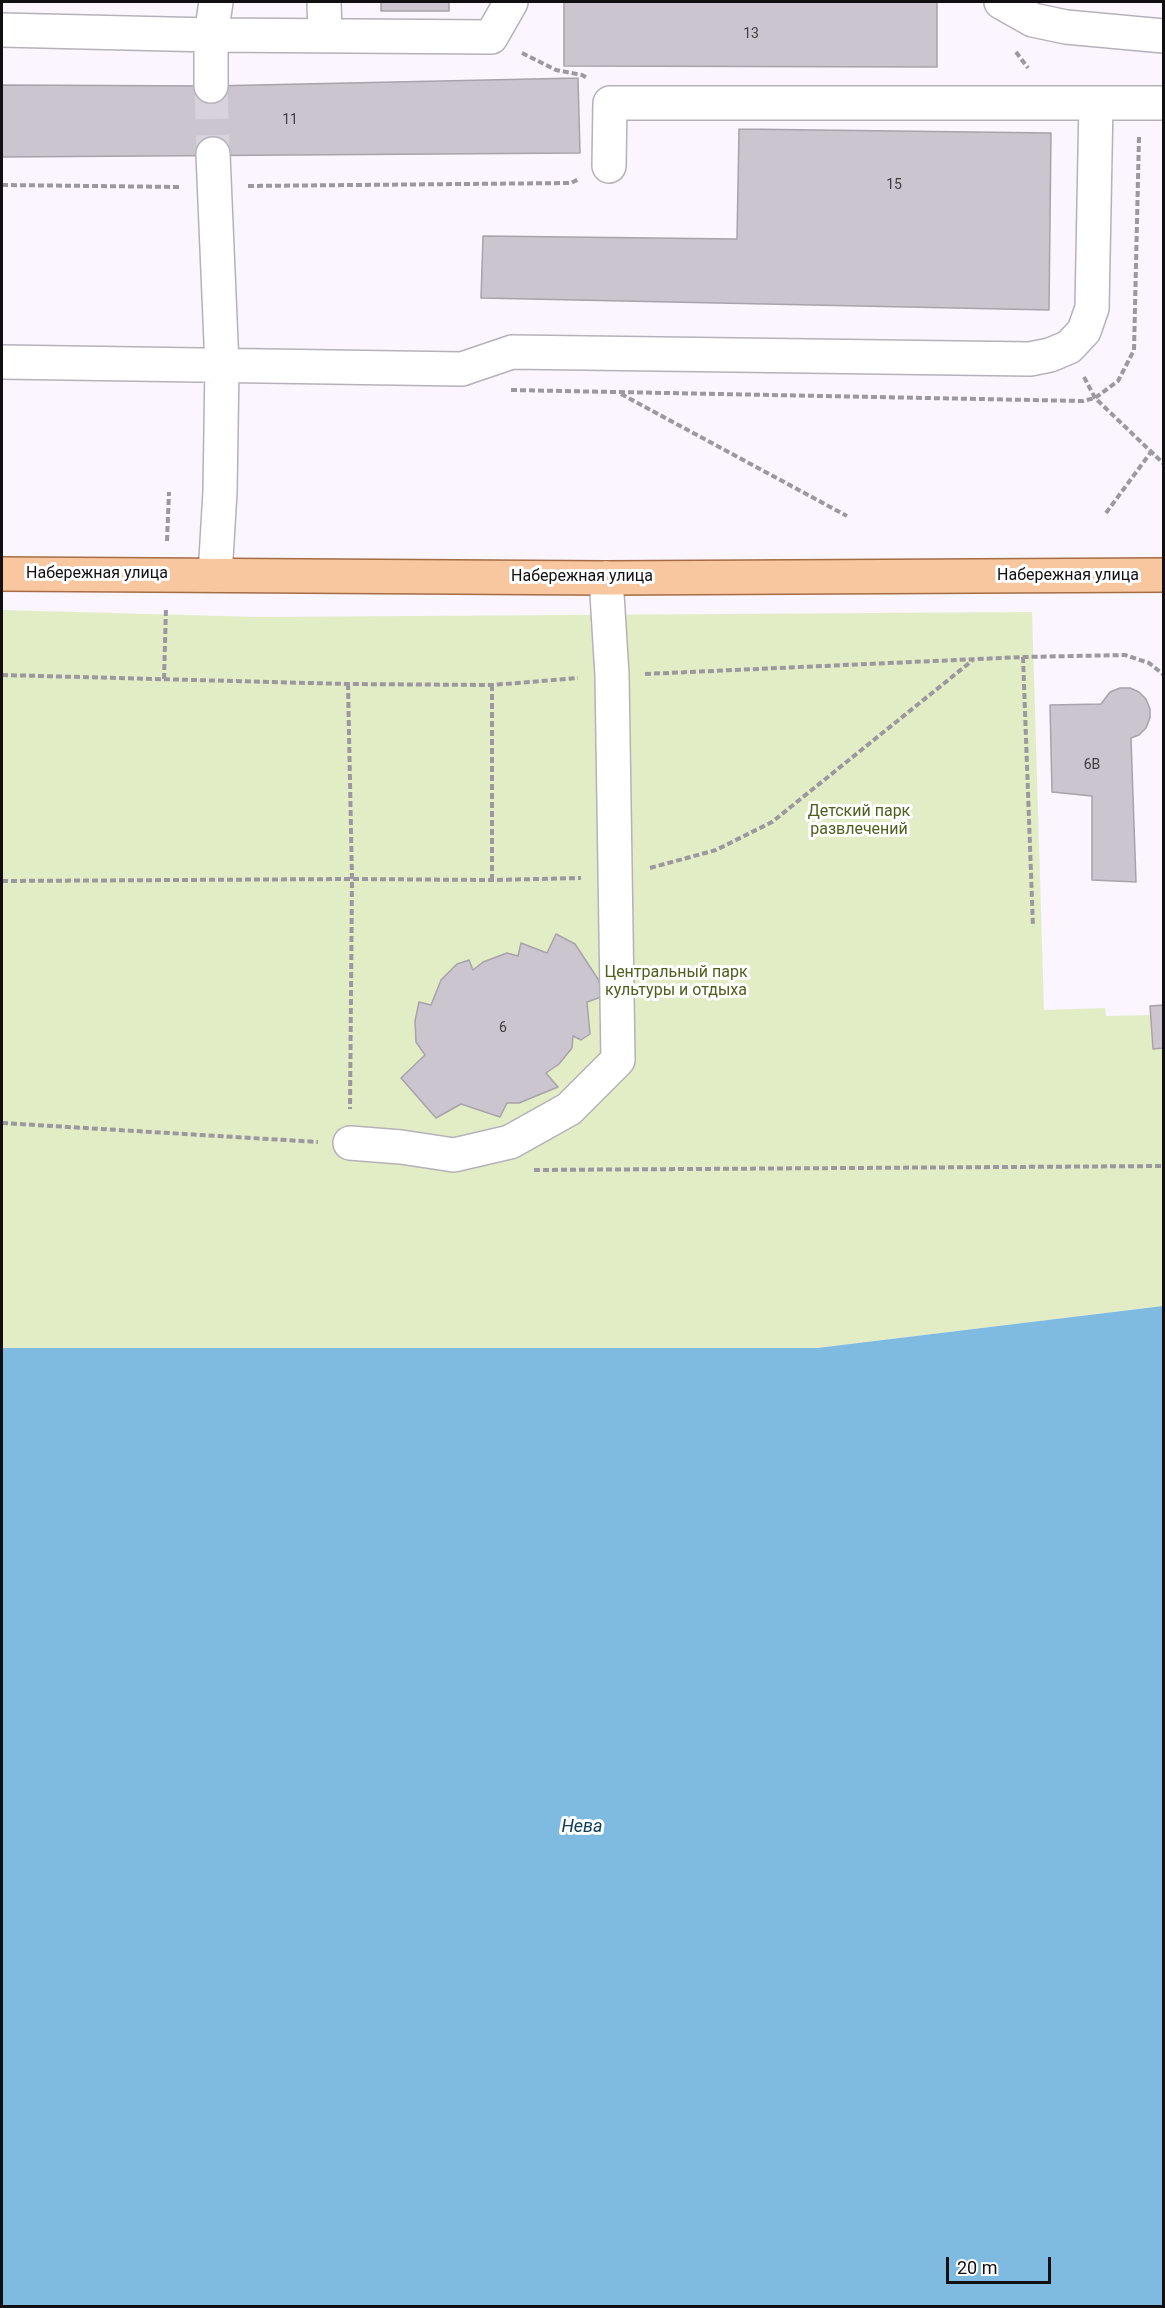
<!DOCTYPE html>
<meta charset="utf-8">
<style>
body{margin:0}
#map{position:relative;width:1165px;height:2308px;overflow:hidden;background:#faf5fe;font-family:Roboto,sans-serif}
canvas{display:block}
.frame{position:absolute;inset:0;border:3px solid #110f12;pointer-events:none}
.scale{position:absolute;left:946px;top:2257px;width:105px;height:27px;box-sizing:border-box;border:3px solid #110f12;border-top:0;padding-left:8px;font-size:18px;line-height:21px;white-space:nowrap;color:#110f12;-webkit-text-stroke:4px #fff;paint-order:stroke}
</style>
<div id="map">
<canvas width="1165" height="2308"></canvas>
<div class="frame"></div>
<div class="scale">20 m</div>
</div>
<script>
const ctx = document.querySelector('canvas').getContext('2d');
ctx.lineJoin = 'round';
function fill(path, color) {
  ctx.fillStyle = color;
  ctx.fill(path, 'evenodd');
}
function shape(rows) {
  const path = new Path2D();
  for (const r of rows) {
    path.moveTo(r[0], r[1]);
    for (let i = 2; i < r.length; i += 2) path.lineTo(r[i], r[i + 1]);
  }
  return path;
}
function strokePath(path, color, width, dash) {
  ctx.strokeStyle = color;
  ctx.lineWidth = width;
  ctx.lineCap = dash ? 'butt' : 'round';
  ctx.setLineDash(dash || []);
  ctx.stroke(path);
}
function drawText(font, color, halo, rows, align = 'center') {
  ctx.font = font + ' Roboto,sans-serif';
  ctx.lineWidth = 6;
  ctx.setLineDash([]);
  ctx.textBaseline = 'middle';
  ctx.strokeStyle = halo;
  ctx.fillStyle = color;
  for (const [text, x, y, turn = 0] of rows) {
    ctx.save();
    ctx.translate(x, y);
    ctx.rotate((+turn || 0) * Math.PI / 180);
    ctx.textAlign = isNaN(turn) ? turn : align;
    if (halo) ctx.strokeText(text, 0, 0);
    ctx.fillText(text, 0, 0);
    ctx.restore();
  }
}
fill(shape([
 [2,610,259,617,1032,612,1044,1010,1105,1008,1106,1016,1151,1015,1153,1048,1164,1048,1163,1306,817,1348,2,1348]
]), '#e2edc5');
fill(shape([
 [1163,1306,1163,2306,2,2306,2,1348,817,1348]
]), '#7fbbe1');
const building = shape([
 [381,2,449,2,449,11,381,11,381,2],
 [564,2,937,2,937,67,564,66,564,2],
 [578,78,580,153,2,157,2,85,211,86,578,78],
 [739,129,1051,133,1049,310,481,298,483,236,737,239,739,129],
 [1120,688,1130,688,1139,692,1146,699,1150,709,1150,718,1146,728,1139,735,1131,738,1136,882,1092,880,1092,796,1052,792,1050,705,1101,704,1110,692,1120,688],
 [556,934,575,944,598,979,604,996,587,1002,590,1034,581,1040,573,1036,572,1048,559,1064,546,1073,558,1087,519,1103,507,1103,500,1117,461,1104,436,1118,401,1078,425,1055,416,1042,415,1021,419,1002,431,1005,441,980,457,964,469,960,473,970,483,962,507,953,518,956,521,943,547,953,556,934],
 [1164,1005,1164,1048,1153,1049,1150,1006,1164,1005]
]);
fill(building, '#cac5ce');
strokePath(building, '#a8a3ab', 1.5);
strokePath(shape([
 [211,86,213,154]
]), '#d7d2db', 33, [33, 16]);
const minor = shape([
 [324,2,325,35],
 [1001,2,1033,20,1066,27,1164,36],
 [2,30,211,35,491,37,511,2],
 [211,86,211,35,216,2],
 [213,154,222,366,220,492,215,575],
 [609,166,610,103,1164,103],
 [2,362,462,369,512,352,1030,359,1050,355,1069,347,1084,331,1092,308,1096,103],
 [350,1143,401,1147,454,1155,510,1142,569,1109,618,1060,612,675,606,578]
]);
const major = shape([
 [2,574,606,578,1164,575]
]);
strokePath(minor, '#b6b1b9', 36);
strokePath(major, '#a46d44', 36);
strokePath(shape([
 [1016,52,1028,68],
 [522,53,556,70,582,75,587,78],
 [2,185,181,187],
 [248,186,571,183,579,179],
 [1084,377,1095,398,1164,464],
 [511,390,1083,401,1095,398,1118,381,1134,350,1139,136],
 [621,394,847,516],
 [1106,513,1151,452],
 [167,541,169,492],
 [1023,657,1033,927],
 [645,674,1023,657,1125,655,1149,663,1164,675],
 [2,675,348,684,492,685,578,678],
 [164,679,166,608],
 [348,684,352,879,350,1109],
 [492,685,492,880],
 [650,868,716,850,772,822,973,660],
 [2,881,352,879,492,880,581,878],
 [2,1123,318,1142],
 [534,1170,1164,1166]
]), '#9c989f', 4, [6, 3]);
strokePath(minor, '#fff', 33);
strokePath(major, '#f8c69f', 33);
drawText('14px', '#3f3c41', null, [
 ["13",751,34],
 ["11",290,120],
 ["15",894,185],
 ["6В",1092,765],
 ["6",503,1028]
]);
drawText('16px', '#110f12', '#fff', [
 ["Набережная улица",97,574],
 ["Набережная улица",1068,576],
 ["Набережная улица",582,577]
]);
drawText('16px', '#515e1d', '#fff', [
 ["Детский парк",859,812],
 ["развлечений",859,830],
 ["Центральный парк",676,973],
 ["культуры и отдыха",676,991]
]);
drawText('italic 18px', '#0b3d57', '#fff', [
 ["Нева",582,1827]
]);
</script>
